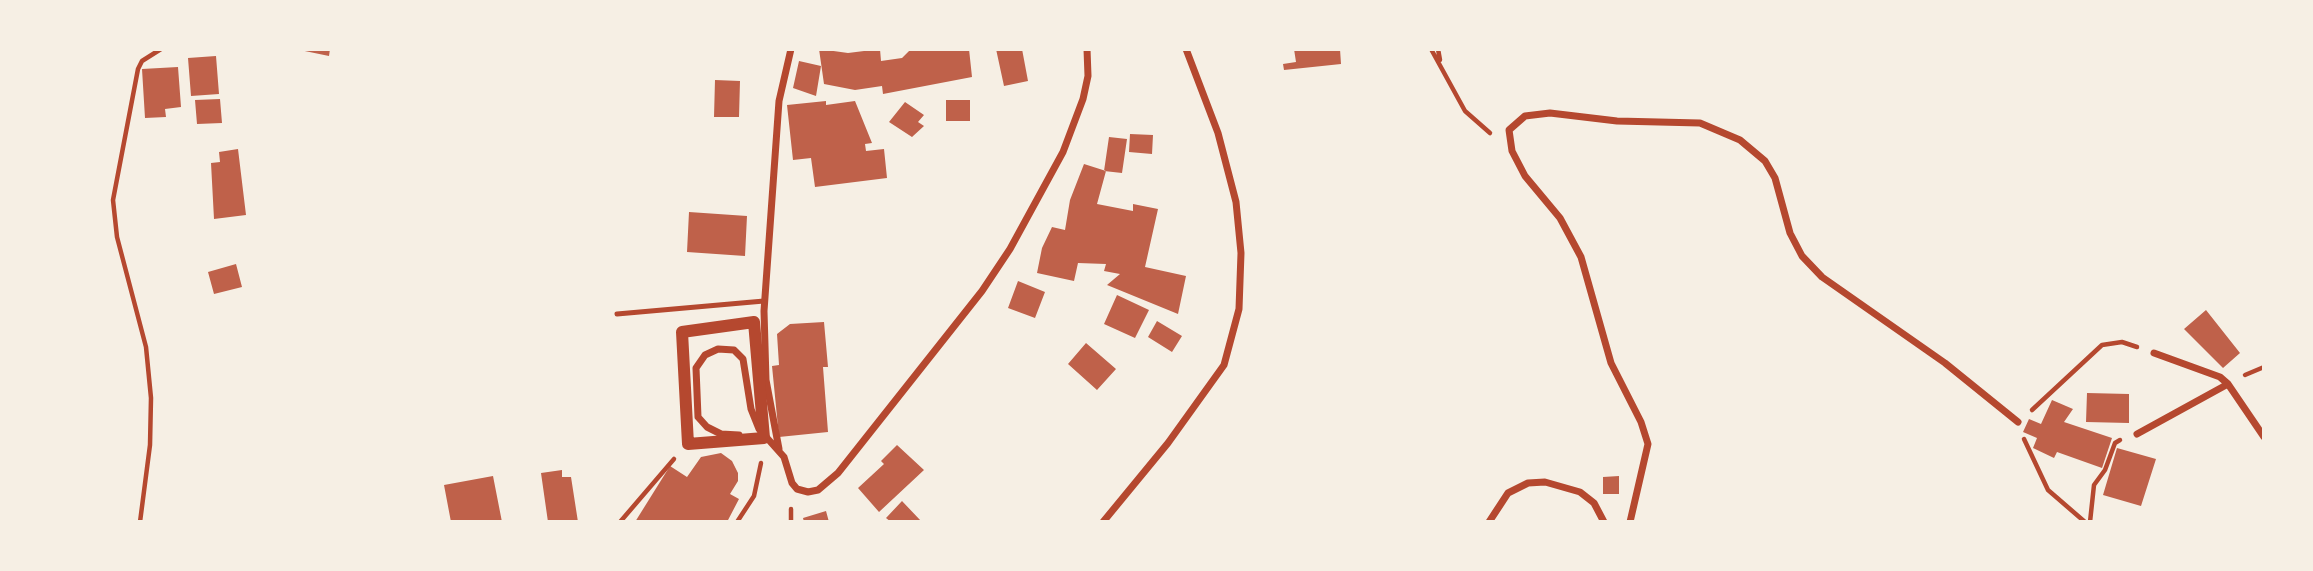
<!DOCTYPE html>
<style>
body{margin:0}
#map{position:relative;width:2313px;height:571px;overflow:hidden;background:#f6efe4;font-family:"IBM Plex Sans",sans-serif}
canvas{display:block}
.frame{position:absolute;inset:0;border:51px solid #f6efe4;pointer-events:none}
</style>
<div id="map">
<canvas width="2313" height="571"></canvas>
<div class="frame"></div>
</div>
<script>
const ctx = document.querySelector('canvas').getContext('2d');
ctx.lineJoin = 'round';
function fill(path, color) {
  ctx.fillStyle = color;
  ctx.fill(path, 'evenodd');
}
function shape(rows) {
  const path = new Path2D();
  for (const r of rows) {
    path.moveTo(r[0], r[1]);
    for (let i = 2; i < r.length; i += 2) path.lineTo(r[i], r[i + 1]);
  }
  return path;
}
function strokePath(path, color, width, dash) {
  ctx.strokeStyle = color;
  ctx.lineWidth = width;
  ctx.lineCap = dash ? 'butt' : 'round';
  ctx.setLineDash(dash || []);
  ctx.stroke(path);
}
fill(shape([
 [295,49,330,49,329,56],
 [819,49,848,53,880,49,881,61,902,58,911,49,969,49,972,77,883,94,882,86,855,90,824,84],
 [996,49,1022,49,1028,81,1004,86],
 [1294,49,1340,49,1341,64,1284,70,1283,64,1296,62],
 [216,56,219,94,191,96,188,58],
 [799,61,821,66,816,96,793,88],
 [178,67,181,107,165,109,166,117,145,118,142,69],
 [715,80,740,81,739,117,714,117],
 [220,99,222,123,197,124,195,100],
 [946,100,970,100,970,121,946,121],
 [826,101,826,105,855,101,872,143,865,144,866,151,884,149,887,178,815,187,811,158,793,160,787,105],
 [905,102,924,115,918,122,924,126,912,137,889,122],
 [1130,134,1153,135,1152,154,1129,152],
 [1109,137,1127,139,1122,173,1104,171],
 [238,149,246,215,214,219,211,163,220,162,219,152],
 [1084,164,1106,171,1097,204,1133,211,1133,204,1158,209,1145,267,1186,276,1178,314,1107,285,1120,274,1104,271,1106,264,1078,263,1074,281,1037,273,1042,248,1052,227,1065,230,1070,200],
 [689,212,747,216,745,256,687,252],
 [236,264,242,287,214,294,208,272],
 [1018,281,1045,292,1035,318,1008,308],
 [1117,295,1149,310,1135,338,1104,324],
 [2206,310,2240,353,2223,368,2184,329],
 [1157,321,1182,336,1172,352,1148,337],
 [824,322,828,367,823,367,828,432,779,437,772,366,779,365,777,334,790,324],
 [1086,343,1116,369,1097,390,1068,364],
 [2087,393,2129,394,2129,423,2086,422],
 [2052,400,2073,409,2064,422,2112,438,2102,468,2057,452,2054,458,2033,448,2037,438,2023,432,2029,419,2041,424],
 [897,445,924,470,879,512,858,488,884,464,881,461],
 [2117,448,2156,459,2141,506,2103,495],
 [721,453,732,461,738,473,738,481,730,494,739,499,727,522,635,522,670,466,687,477,701,457],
 [562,470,562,477,571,477,578,522,548,522,541,473],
 [493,476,502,522,451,522,444,485],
 [1619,476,1619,494,1603,494,1603,477],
 [902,501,921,521,919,522,891,522,886,518],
 [826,511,829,522,804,522,803,518]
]), '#bf614a');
strokePath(shape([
 [1431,49,1465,111,1490,133],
 [1438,49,1440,60],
 [2245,375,2264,367],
 [2032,410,2102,345,2122,342,2137,347],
 [2024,439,2048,490,2085,522],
 [791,509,791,522],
 [140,522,150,445,151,398,146,347,117,237,113,200,138,69,142,61,161,49],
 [620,522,674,459],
 [737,522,754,496,761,463],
 [2090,522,2094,485,2105,470,2115,443,2120,440]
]), '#b5482f', 4.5);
strokePath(shape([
 [617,314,764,301]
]), '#b5482f', 5);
strokePath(shape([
 [2154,353,2220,377,2228,384,2264,437],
 [2137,434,2228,384],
 [739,435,721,434,707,427,698,417,696,368,705,355,718,349,734,350,743,359,751,409,759,429,784,457,792,483,797,489,808,492,818,490,838,473,982,291,1010,249,1063,152,1083,99,1088,76,1087,49],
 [779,449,766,380,764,311,779,101,791,49],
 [1103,522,1168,443,1224,365,1239,309,1241,253,1236,202,1218,133,1186,49],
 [1489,522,1508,493,1528,483,1545,482,1580,492,1594,503,1604,522],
 [1630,522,1648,444,1641,422,1611,363,1581,257,1560,218,1525,176,1512,151,1509,130,1525,116,1550,113,1617,121,1700,123,1740,140,1765,161,1775,178,1790,233,1802,256,1822,277,1945,363,2018,422]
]), '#b5482f', 7);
strokePath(shape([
 [754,322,764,438,688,444,682,332,754,322]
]), '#b5482f', 12);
</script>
